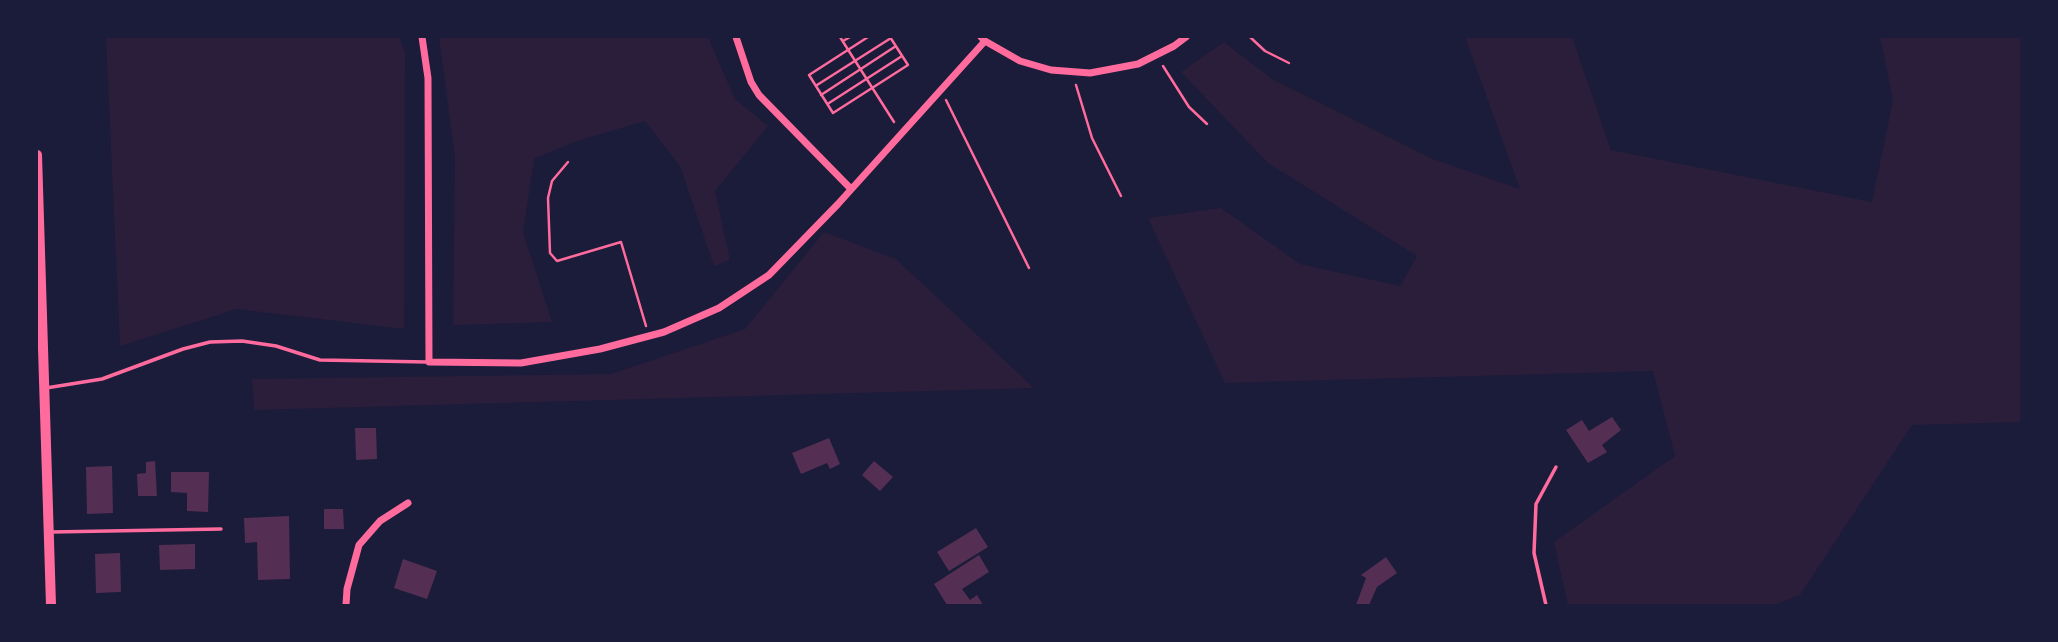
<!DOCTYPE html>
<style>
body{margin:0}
#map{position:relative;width:2058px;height:642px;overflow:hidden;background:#1b1b3a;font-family:Quicksand,sans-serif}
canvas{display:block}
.frame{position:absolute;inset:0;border:38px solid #1b1b3a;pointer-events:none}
</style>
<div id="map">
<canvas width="2058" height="642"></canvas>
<div class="frame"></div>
</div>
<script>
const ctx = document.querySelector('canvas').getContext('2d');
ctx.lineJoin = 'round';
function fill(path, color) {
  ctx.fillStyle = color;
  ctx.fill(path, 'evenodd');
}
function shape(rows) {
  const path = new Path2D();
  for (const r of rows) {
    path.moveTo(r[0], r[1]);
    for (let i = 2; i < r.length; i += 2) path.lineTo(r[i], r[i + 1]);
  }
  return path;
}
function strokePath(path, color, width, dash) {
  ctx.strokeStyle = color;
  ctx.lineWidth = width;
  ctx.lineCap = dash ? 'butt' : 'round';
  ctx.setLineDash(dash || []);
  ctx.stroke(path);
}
fill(shape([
 [106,37,399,37,405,52,404,329,237,309,120,346],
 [439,37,708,37,735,99,768,126,715,191,730,260,714,266,680,166,645,121,574,142,534,159,523,232,552,322,453,325,455,157],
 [1465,37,1572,37,1611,150,1872,202,1893,100,1880,37,2021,37,2021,422,1912,425,1800,595,1774,605,1568,605,1554,542,1675,456,1653,371,1225,383,1148,218,1221,208,1300,264,1400,286,1417,256,1268,163,1181,72,1224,42,1272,79,1433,159,1520,189],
 [824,232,896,259,1034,388,254,410,252,379,611,374,745,329]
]), '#2a1e3b');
fill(shape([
 [1612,417,1621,430,1602,445,1607,452,1588,463,1566,430,1582,420,1589,431],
 [355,428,376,428,377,459,356,460],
 [829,438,840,464,830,469,827,463,801,474,792,453],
 [155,461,157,496,138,496,137,474,146,473,146,462],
 [874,461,893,477,880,491,862,475],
 [112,466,113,513,87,514,86,467],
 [171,472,209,472,208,512,187,511,187,493,171,492],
 [324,509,343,509,344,529,324,529],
 [289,516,290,579,258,580,257,542,245,543,244,518],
 [976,528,988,547,949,571,937,552],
 [195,544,195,569,160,570,159,545],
 [120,553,121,592,96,593,95,554],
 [979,555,989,572,962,589,970,600,977,595,983,605,947,605,934,584],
 [1386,557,1397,573,1377,587,1369,605,1356,605,1366,578,1361,575],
 [403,559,437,571,427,599,394,588]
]), '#542f53');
strokePath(shape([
 [840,37,894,122],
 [868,37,809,75,833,113,908,65,890,37],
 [1250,37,1265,51,1289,63],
 [843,41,850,37],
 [1163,66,1189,107,1207,124],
 [817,85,891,38],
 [1076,85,1092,138,1121,196],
 [821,95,896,46],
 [946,100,1029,268],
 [829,103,902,56],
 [568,162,552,181,548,198,550,253,557,261,621,242,646,326]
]), '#ff6b9d', 2.5);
strokePath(shape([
 [46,388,102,379,183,349,210,342,242,341,276,346,320,360,427,362],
 [51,532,221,529],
 [1546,605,1534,553,1536,504,1556,467]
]), '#ff6b9d', 3.5);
strokePath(shape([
 [422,37,428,78,429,362,521,363,600,349,664,332,719,308,769,275,838,204,985,41],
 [736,37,751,82,759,95,851,189],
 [981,37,985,41,1020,61,1051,70,1090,73,1138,64,1174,46,1186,37],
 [346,605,347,589,359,545,380,521,408,503]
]), '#ff6b9d', 7);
strokePath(shape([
 [37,155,51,605]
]), '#ff6b9d', 10);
</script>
